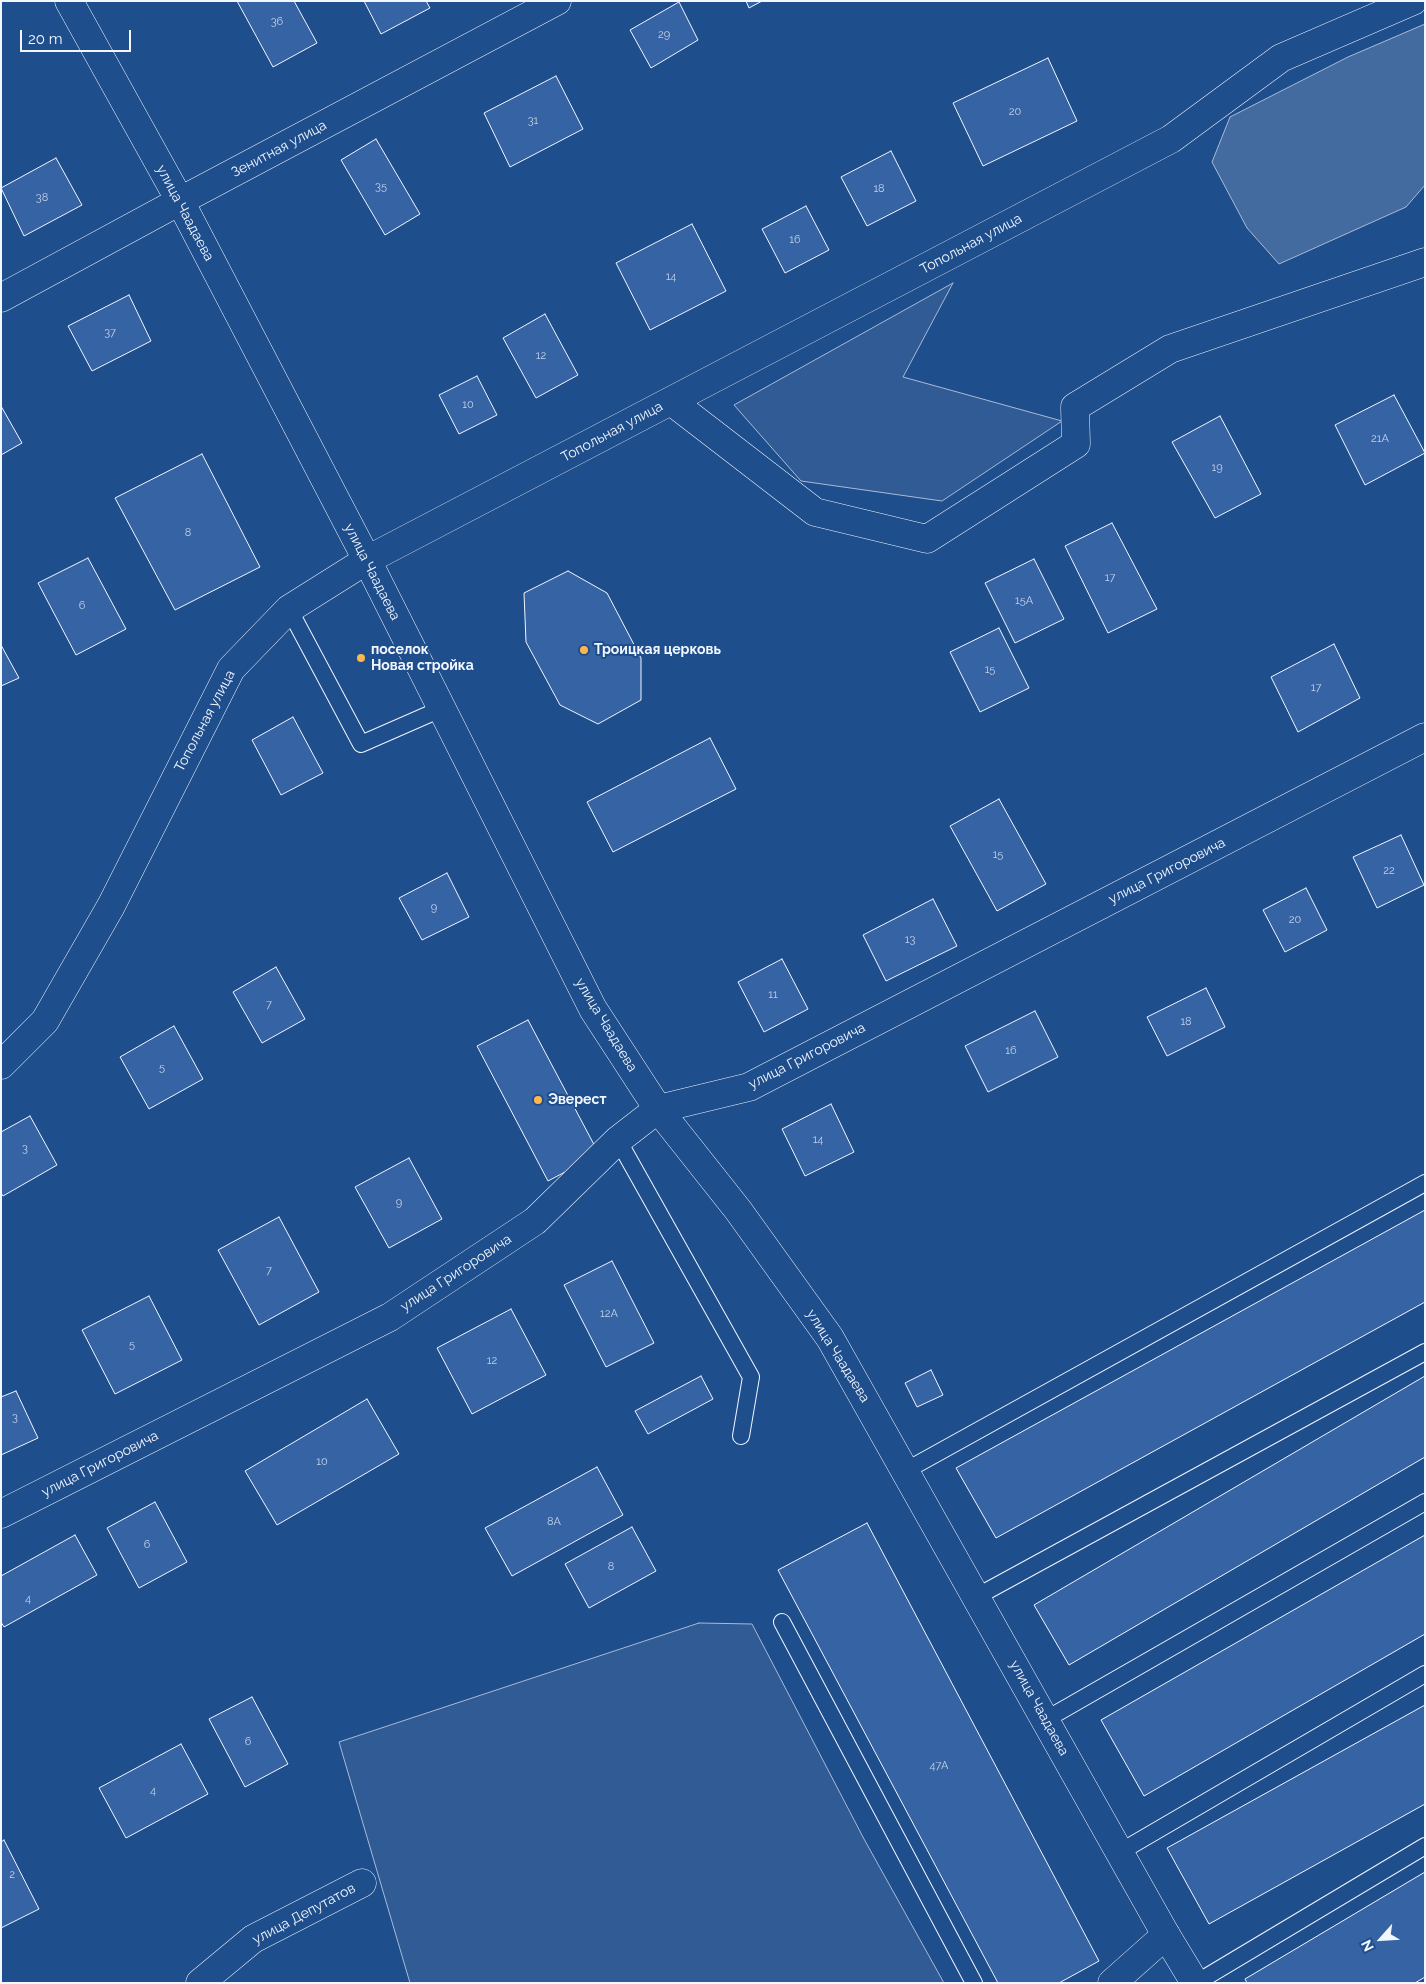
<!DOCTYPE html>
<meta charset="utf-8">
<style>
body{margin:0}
#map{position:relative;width:1426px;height:1984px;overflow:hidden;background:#1f4e8c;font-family:Raleway,sans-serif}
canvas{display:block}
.frame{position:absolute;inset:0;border:2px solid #f2f6ff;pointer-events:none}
.north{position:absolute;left:1356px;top:1914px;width:50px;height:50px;-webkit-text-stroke:4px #1f4e8c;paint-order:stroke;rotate:244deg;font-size:14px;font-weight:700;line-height:20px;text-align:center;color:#f2f6ff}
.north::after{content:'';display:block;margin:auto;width:18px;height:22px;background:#f2f6ff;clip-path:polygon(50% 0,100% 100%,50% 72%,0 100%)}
.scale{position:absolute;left:20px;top:30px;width:111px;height:22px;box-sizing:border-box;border:2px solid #f2f6ff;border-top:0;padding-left:6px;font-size:15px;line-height:18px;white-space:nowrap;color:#f2f6ff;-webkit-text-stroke:4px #1f4e8c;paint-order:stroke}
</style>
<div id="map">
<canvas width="1426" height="1984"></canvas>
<div class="frame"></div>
<div class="north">N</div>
<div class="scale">20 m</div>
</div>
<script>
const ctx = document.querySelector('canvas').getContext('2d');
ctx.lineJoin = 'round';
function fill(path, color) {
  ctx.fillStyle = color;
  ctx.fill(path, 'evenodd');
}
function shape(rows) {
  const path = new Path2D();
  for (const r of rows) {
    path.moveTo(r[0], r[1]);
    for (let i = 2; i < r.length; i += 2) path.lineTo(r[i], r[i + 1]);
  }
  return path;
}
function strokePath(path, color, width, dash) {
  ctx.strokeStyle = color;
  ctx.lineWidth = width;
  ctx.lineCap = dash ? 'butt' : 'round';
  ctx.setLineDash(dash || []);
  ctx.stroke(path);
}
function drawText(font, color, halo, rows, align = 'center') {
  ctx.font = font + ' Raleway,sans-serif';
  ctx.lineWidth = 4;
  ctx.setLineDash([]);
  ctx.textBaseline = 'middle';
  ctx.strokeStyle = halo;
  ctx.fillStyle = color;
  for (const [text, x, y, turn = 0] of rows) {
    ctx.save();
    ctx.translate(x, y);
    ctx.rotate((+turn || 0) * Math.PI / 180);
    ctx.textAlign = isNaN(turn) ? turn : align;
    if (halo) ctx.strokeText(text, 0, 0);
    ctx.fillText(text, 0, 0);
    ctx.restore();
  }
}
const built = shape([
 [953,283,903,377,1062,421,942,501,801,481,734,405,953,283],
 [699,1623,752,1624,864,1839,944,1983,410,1983,339,1742,699,1623]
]);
fill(built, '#305b95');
strokePath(built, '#a8bbd7', 1);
const water = shape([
 [1425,24,1425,185,1406,207,1279,264,1247,228,1212,162,1230,117,1348,57,1425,24]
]);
fill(water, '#446ba0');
strokePath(water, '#a8bbd7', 1);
const building = shape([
 [237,1,294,1,317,43,273,67,237,1],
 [364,1,426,1,430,8,381,34,364,1],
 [746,1,762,1,749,8,746,1],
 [679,2,698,40,651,68,630,30,679,2],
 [1048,58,1077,121,983,166,953,103,1048,58],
 [556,76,583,129,510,167,484,113,556,76],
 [376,139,420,214,385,235,341,160,376,139],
 [891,151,916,201,867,226,841,177,891,151],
 [56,158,82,205,24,236,1,188,56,158],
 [806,206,829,250,785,273,762,229,806,206],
 [692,224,726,291,650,330,616,263,692,224],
 [129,295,151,341,92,371,68,326,129,295],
 [545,314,578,375,536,398,503,338,545,314],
 [477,376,497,415,459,434,439,395,477,376],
 [1394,395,1425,453,1365,485,1335,425,1394,395],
 [1,406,22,443,1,455,1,406],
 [1220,416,1261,494,1215,518,1172,442,1220,416],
 [202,454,260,567,175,610,115,498,202,454],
 [1112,523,1157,609,1108,633,1065,546,1112,523],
 [88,558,126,629,76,655,38,583,88,558],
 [1034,559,1064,619,1015,643,985,583,1034,559],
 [568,571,607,593,641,658,641,700,598,724,560,705,526,642,524,593,568,571],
 [999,628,1029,688,980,712,950,652,999,628],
 [1334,644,1360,698,1298,732,1271,677,1334,644],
 [1,645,19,678,1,686,1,645],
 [293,717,323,773,281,795,252,740,293,717],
 [710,738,736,789,613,852,587,802,710,738],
 [999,799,1046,884,997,911,950,826,999,799],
 [1401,835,1424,885,1377,908,1353,857,1401,835],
 [447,873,469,917,422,940,399,898,447,873],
 [1306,888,1327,930,1285,952,1263,910,1306,888],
 [933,899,957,946,886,981,863,935,933,899],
 [782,959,808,1009,764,1032,738,982,782,959],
 [276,967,305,1019,262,1043,233,992,276,967],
 [1206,988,1225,1027,1167,1056,1147,1017,1206,988],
 [1035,1011,1058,1057,988,1092,965,1046,1035,1011],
 [528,1020,599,1154,548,1181,477,1046,528,1020],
 [174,1026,203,1079,149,1109,120,1057,174,1026],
 [831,1104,854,1152,805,1176,782,1129,831,1104],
 [30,1116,57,1165,3,1196,1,1193,1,1132,30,1116],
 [409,1158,442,1219,389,1248,355,1187,409,1158],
 [1425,1210,1425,1302,996,1538,956,1468,1425,1210],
 [279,1217,319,1292,259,1325,218,1250,279,1217],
 [612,1261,654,1343,606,1367,564,1285,612,1261],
 [149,1296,182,1360,115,1394,82,1330,149,1296],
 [511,1309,546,1375,472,1414,437,1348,511,1309],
 [931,1370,943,1395,917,1407,905,1383,931,1370],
 [701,1376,713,1399,648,1434,635,1411,701,1376],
 [1425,1376,1425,1457,1069,1665,1034,1605,1425,1376],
 [16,1391,38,1438,1,1455,1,1397,16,1391],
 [367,1399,399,1454,277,1525,245,1471,367,1399],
 [597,1467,623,1515,512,1576,485,1528,597,1467],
 [155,1502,187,1562,139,1588,107,1528,155,1502],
 [867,1523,1099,1961,1059,1983,998,1983,778,1570,867,1523],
 [632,1527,656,1571,589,1608,565,1564,632,1527],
 [75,1535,97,1575,4,1627,1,1622,1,1576,75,1535],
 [1425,1535,1425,1634,1144,1796,1101,1720,1425,1535],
 [252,1697,288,1764,245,1787,209,1719,252,1697],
 [1425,1705,1425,1804,1209,1924,1167,1848,1425,1705],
 [181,1744,208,1794,126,1838,99,1788,181,1744],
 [4,1840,39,1909,1,1928,1,1842,4,1840],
 [1425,1872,1425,1977,1415,1983,1247,1983,1245,1979,1425,1872]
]);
fill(building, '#3563a3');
strokePath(building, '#f2f6ff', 1);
const lane = shape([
 [289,609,361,744,441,709],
 [618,1140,751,1377,741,1436],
 [905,1471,1425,1183],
 [976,1597,1425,1352],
 [782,1622,974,1983],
 [1045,1720,1425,1502],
 [1120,1852,1425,1674],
 [1196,1983,1425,1846]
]);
const street = shape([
 [1,298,180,201,557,1],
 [671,401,815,512,927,539,1076,444,1075,407,1170,349,1425,262],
 [1,1065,45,1021,111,906,231,669,289,609,367,560,1171,139,1281,58,1413,1],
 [1,1514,390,1317,535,1221,618,1140,658,1109,749,1087,1425,737],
 [200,1983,253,1939,362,1883],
 [1112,1983,1166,1935]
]);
const secondary = shape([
 [69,1,180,201,367,560,593,1009,658,1109,738,1210,830,1338,1166,1935,1195,1983]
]);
strokePath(lane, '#f2f6ff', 18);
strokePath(street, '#f2f6ff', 29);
strokePath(secondary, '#f2f6ff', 29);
strokePath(lane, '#1f4e8c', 16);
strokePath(street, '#1f4e8c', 28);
strokePath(secondary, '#1f4e8c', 28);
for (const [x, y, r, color] of [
 [584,650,5,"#ffb74d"],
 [361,658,5,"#ffb74d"],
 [538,1100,5,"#ffb74d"]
]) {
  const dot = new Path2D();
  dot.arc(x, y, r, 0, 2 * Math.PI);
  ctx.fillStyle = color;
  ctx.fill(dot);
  strokePath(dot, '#1f4e8c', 2);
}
drawText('11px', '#c3d1e8', null, [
 ["36",277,22],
 ["29",664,35],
 ["20",1015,112],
 ["31",533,121],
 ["35",381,187],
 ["18",879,189],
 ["38",42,198],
 ["16",795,240],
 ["14",671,277],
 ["37",110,333],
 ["12",541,356],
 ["10",468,405],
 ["21А",1380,439],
 ["19",1217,468],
 ["8",188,533],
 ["17",1110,578],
 ["15А",1024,601],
 ["6",82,606],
 ["15",990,670],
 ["17",1316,688],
 ["15",998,855],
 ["22",1389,871],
 ["9",434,908],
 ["20",1295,920],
 ["13",910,940],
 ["11",773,995],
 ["7",269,1005],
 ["18",1186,1022],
 ["16",1011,1051],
 ["5",162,1068],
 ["14",818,1140],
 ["3",25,1149],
 ["9",399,1203],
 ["7",269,1271],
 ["12А",609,1314],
 ["5",132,1345],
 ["12",492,1361],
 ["3",15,1418],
 ["10",322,1462],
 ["8А",554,1522],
 ["6",147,1545],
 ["8",611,1567],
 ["4",28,1599],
 ["6",248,1742],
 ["47А",939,1766],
 ["4",153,1791],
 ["2",12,1875]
]);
drawText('14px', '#f2f6ff', '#1f4e8c', [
 ["Зенитная улица",279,149,-28],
 ["улица Чаадаева",185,213,62],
 ["Топольная улица",971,244,-28],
 ["Топольная улица",612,432,-28],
 ["улица Чаадаева",372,572,63],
 ["Топольная улица",205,721,-62],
 ["улица Григоровича",1167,871,-27],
 ["улица Чаадаева",606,1025,59],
 ["улица Григоровича",807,1056,-27],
 ["улица Григоровича",456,1273,-33],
 ["улица Чаадаева",838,1356,58],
 ["улица Григоровича",100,1464,-27],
 ["улица Чаадаева",1039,1708,61],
 ["улица Депутатов",304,1914,-28]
]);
drawText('bold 14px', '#f2f6ff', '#1f4e8c', [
 ["поселок",371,650],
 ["Новая стройка",371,666],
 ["Троицкая церковь",594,650],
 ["Эверест",548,1100]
], 'left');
</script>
